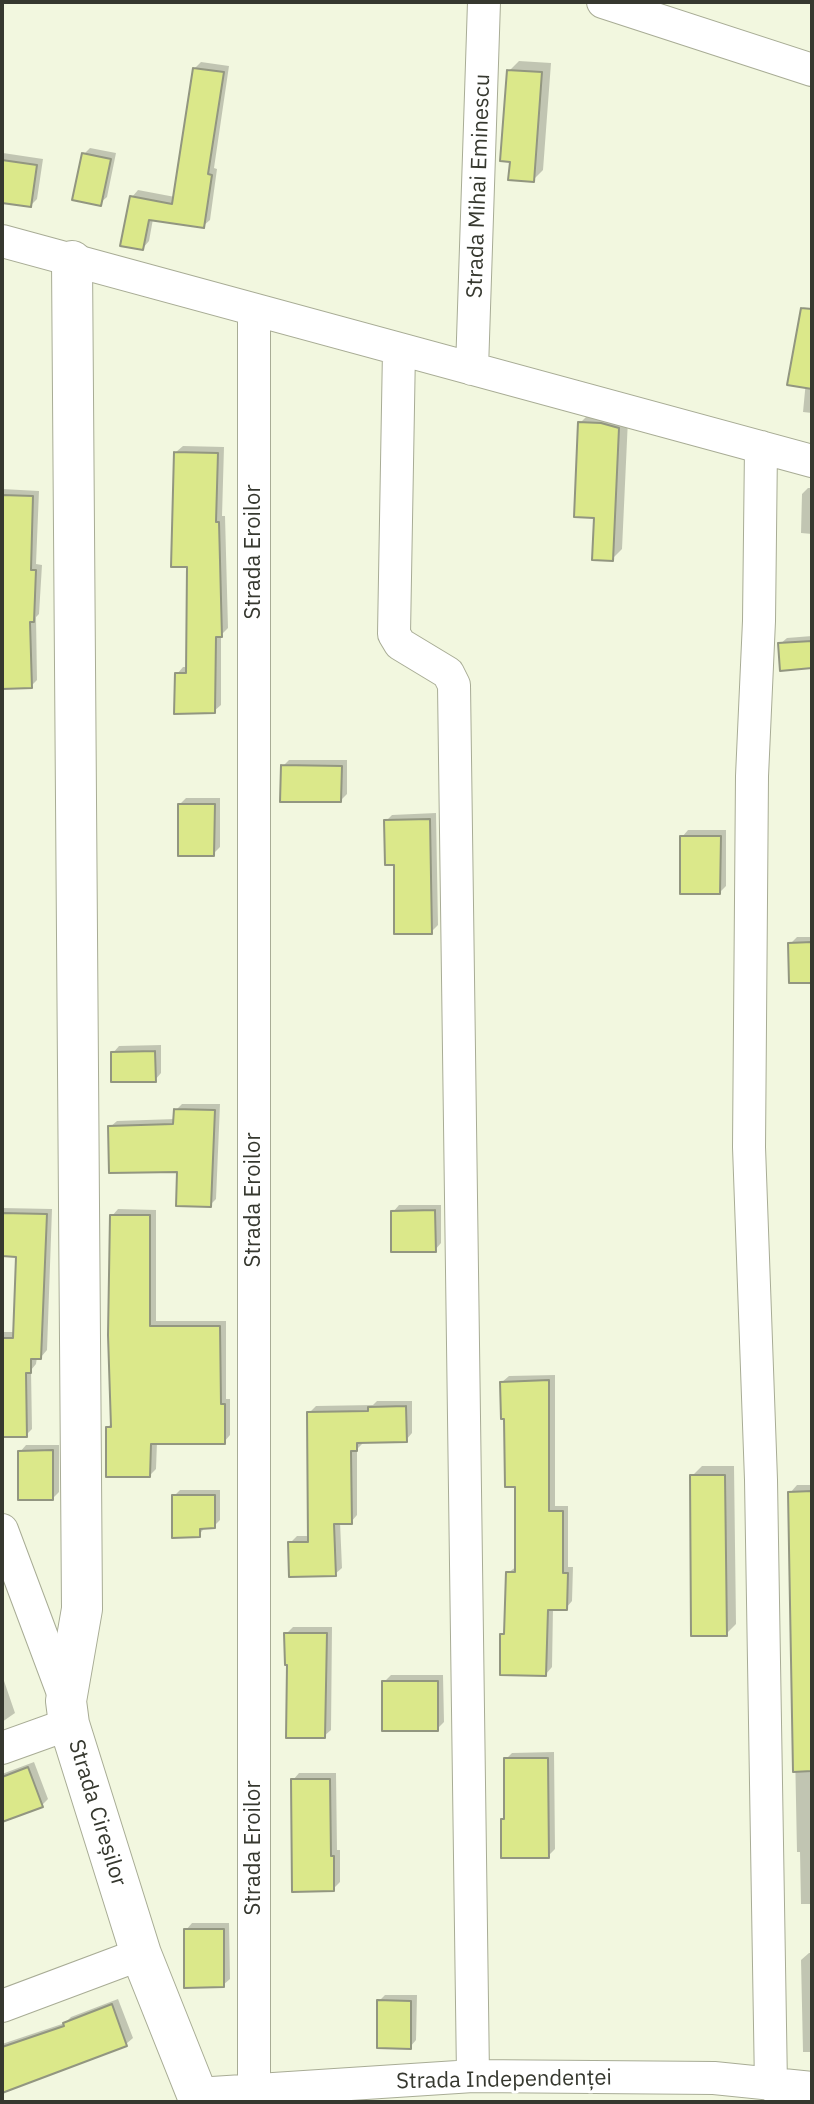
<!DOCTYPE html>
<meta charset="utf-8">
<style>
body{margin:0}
#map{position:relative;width:814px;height:2104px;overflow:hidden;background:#f2f7df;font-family:"IBM Plex Sans",sans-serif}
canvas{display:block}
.frame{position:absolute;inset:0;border:4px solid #36382f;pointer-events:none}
</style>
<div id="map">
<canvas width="814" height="2104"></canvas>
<div class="frame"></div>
</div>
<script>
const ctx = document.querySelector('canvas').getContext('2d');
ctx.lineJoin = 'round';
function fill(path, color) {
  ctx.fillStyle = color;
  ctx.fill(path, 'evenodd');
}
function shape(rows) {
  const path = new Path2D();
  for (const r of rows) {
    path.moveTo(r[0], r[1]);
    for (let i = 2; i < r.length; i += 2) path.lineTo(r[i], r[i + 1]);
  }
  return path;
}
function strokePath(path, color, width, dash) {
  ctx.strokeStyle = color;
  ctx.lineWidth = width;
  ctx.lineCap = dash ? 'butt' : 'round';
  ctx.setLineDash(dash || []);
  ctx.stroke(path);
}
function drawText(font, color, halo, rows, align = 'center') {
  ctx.font = font + ' "IBM Plex Sans",sans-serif';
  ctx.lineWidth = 6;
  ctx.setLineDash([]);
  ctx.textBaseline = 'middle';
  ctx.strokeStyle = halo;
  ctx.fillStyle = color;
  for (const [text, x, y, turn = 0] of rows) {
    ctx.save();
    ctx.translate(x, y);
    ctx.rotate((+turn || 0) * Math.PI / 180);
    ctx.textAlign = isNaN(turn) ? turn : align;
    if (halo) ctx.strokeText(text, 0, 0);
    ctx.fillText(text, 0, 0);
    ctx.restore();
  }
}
fill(shape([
 [519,61,551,63,543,170,534,179,512,160,509,71],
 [201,62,229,66,214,168,217,169,210,220,203,226,153,219,149,241,143,248,132,197,138,190,175,197,195,68],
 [90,148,116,153,107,197,100,203,84,154],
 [3,153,43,159,37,199,31,205,2,201],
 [812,318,812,413,803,412],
 [590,413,628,419,622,549,612,559,596,516,580,423],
 [183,446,224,447,222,516,225,516,228,628,221,635,221,705,214,711,177,674,183,667,188,667,189,565,176,452],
 [808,488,812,488,812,534,801,533,802,494],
 [2,489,39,491,36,564,42,565,39,614,36,617,37,680,31,686,2,687],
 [812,636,812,666,780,644,787,638],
 [289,760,347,760,347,794,341,800,283,766],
 [186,798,220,798,220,847,213,854,180,804],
 [436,813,438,925,431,932,396,863,386,821,392,815],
 [688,830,726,830,726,886,720,892,682,837],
 [797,937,812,937,812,981,790,944],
 [161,1045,161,1073,155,1080,113,1053,119,1046],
 [182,1104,220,1104,216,1199,210,1205,179,1170,110,1127,117,1121,175,1119,176,1110],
 [399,1205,441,1205,441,1243,435,1250,393,1212],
 [2,1208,52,1209,47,1350,41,1357,37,1357,36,1364,31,1370,32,1429,26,1435,2,1435,2,1332,16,1332,18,1255,2,1254],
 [118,1209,156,1210,156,1321,226,1321,226,1399,230,1399,230,1435,224,1442,157,1442,156,1469,150,1475,108,1427,113,1422,112,1216],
 [555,1375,555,1506,568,1506,568,1567,573,1567,572,1601,566,1608,553,1608,552,1667,546,1674,502,1634,506,1630,508,1573,517,1566,517,1485,502,1382,509,1376],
 [377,1401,412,1401,412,1433,406,1440,363,1443,357,1449,357,1515,351,1522,340,1522,342,1568,335,1574,290,1543,297,1536,310,1536,309,1413,316,1406,373,1405],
 [26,1445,59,1445,59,1492,53,1498,20,1452],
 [702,1466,734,1466,736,1624,726,1634,692,1476],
 [797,1485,812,1485,812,1904,801,1904,800,1852,797,1852,790,1493],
 [180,1490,220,1490,220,1520,214,1526,205,1527,199,1535,174,1496],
 [293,1627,332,1627,331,1730,324,1736,286,1634],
 [2,1675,15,1713,2,1722],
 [391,1675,443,1675,444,1722,437,1729,384,1682],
 [554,1752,555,1849,548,1856,503,1820,506,1816,506,1759,512,1753],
 [34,1762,48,1799,42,1805,2,1820,2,1774],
 [299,1773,336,1773,337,1850,340,1850,340,1882,333,1889,293,1780],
 [192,1923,229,1923,230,1979,223,1985,186,1930],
 [809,1953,812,1953,812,2052,803,2052,801,1960],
 [385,1995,417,1995,416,2040,410,2047,379,2001],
 [118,1999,133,2038,126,2044,4,2090,2,2044,65,2023,71,2017]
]), '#0003');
const building = shape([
 [193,68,224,72,208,174,212,175,204,228,149,220,143,250,120,246,130,196,172,204,193,68],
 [507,70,542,72,534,182,508,180,510,162,500,161,507,70],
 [82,153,111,159,101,206,72,200,82,153],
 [2,160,37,165,31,207,2,203,2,160],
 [801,308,812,309,812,389,787,385,801,308],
 [578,422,601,423,619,428,613,561,592,560,594,518,574,517,578,422],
 [174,452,218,453,216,522,219,522,222,637,216,637,215,713,174,714,175,673,186,673,187,567,171,567,174,452],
 [2,495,33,496,31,570,36,570,34,622,30,622,32,688,2,689,2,495],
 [812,641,812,668,780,671,778,643,812,641],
 [281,765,342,766,341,802,280,802,281,765],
 [178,804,215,804,214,856,178,856,178,804],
 [430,819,432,934,394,934,394,865,385,865,384,820,430,819],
 [680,836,721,836,720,894,680,894,680,836],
 [812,942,812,983,789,983,788,943,812,942],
 [155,1051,156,1082,111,1082,111,1052,155,1051],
 [174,1109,215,1110,211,1207,176,1206,177,1172,109,1173,108,1126,173,1124,174,1109],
 [435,1210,436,1252,391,1252,391,1211,435,1210],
 [2,1213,47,1214,41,1359,31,1359,31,1373,26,1373,27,1437,2,1437,2,1338,13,1338,16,1257,2,1256,2,1213],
 [110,1215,150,1215,150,1326,220,1326,221,1404,225,1404,225,1444,151,1444,150,1477,106,1477,106,1427,111,1427,108,1335,110,1215],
 [549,1380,549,1511,563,1511,563,1573,568,1573,567,1610,548,1610,546,1676,500,1675,500,1634,504,1634,506,1572,515,1572,515,1487,505,1487,504,1419,501,1419,500,1382,549,1380],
 [406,1406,407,1442,357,1443,357,1451,351,1451,352,1524,334,1524,336,1576,289,1577,288,1542,308,1542,307,1412,368,1411,368,1407,406,1406],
 [53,1450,53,1500,18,1500,18,1451,53,1450],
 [690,1475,725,1475,727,1636,691,1636,690,1475],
 [812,1491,812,1771,793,1772,788,1492,812,1491],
 [172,1495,215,1495,215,1528,200,1529,200,1537,172,1538,172,1495],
 [284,1633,327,1633,325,1738,286,1738,287,1665,285,1665,284,1633],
 [382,1681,438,1681,438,1731,382,1731,382,1681],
 [504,1758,548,1758,549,1858,501,1858,501,1819,504,1819,504,1758],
 [28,1767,43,1807,2,1822,2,1777,28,1767],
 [291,1779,330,1779,331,1856,334,1856,334,1891,292,1892,291,1779],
 [184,1929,224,1929,224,1987,184,1988,184,1929],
 [377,2000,411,2001,411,2049,377,2048,377,2000],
 [112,2004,127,2046,2,2093,2,2047,64,2026,63,2023,112,2004]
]);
fill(building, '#dbe88a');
strokePath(building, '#929680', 2);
const minor = shape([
 [603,2,812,70],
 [2,241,812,461],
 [254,311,254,2090],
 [399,350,394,634,400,644,448,673,454,685,473,2076],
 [472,369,484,2],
 [761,447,759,621,752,776,749,1147,761,1480,771,2085],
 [2,1530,66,1701],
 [2,1748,69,1724],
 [2,2006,141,1954],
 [197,2094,473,2076,714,2078,812,2088]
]);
const tertiary = shape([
 [72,261,82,1609,66,1701,69,1724,141,1954,200,2102]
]);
strokePath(minor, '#a8ac95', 34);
strokePath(tertiary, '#a8ac95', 42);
strokePath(minor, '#fff', 32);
strokePath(tertiary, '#fff', 40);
drawText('22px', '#36382f', '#fff', [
 ["Strada Mihai Eminescu",479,186,-88],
 ["Strada Eroilor",254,552,-90],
 ["Strada Eroilor",254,1200,-90],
 ["Strada Cireșilor",97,1813,73],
 ["Strada Eroilor",254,1848,-90],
 ["Strada Independenței",504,2080,-1]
]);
</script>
